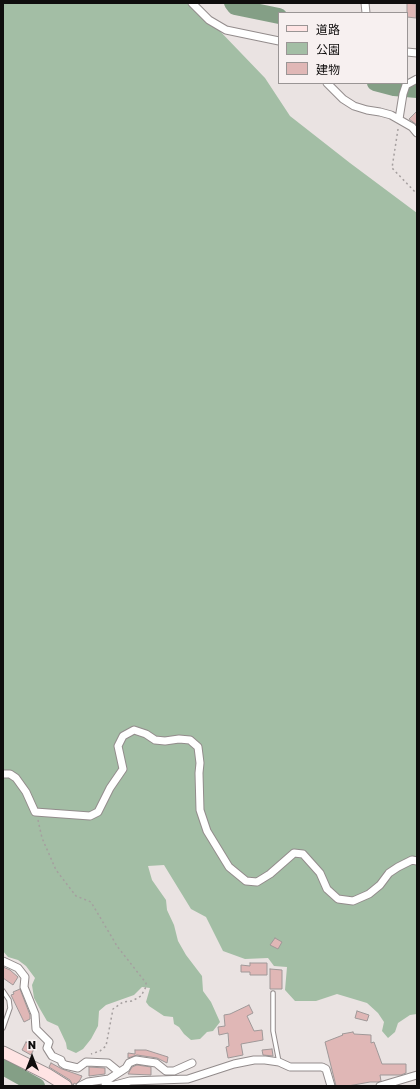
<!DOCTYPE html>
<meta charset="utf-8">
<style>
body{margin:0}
#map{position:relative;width:420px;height:1089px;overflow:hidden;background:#eae3e2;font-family:"Golos Text","Noto Sans JP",sans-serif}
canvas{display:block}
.frame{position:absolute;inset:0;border:4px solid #0f0d0d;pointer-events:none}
.legend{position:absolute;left:278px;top:12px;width:130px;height:72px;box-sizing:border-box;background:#f7f0f0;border:1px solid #9a9595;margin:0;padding:5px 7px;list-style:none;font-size:12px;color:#0f0d0d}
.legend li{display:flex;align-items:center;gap:8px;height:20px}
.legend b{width:20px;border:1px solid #9a9595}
.north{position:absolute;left:12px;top:1037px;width:40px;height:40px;-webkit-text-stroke:3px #f7f0f0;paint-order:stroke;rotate:0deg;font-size:11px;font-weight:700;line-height:16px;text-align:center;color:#0f0d0d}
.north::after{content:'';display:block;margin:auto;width:14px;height:18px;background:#0f0d0d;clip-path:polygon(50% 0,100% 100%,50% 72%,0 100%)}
</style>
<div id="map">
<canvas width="420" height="1089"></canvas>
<div class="frame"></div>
<ul class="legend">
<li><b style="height:5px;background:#ffe4e4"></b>道路</li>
<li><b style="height:11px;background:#a3bea5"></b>公園</li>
<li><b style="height:11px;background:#e0b7b6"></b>建物</li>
</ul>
<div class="north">N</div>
</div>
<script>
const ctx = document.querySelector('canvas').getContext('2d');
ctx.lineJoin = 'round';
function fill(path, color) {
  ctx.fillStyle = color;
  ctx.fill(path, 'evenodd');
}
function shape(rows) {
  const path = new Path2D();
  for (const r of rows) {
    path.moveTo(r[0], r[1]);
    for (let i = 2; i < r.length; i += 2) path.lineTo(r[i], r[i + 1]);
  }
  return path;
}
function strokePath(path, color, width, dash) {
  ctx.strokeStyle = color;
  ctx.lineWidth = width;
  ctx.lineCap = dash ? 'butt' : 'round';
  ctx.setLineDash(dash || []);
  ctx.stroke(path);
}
fill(shape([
 [3,3,196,3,216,27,265,78,290,116,350,163,417,213,417,1014,410,1015,398,1023,395,1032,388,1038,382,1031,384,1022,378,1013,367,1003,337,994,316,1001,295,1001,285,990,287,967,274,966,268,958,245,959,223,951,206,917,191,909,164,865,148,866,152,880,166,900,167,910,174,925,178,941,186,955,202,976,203,991,211,1002,220,1022,213,1031,207,1032,200,1039,191,1040,184,1034,179,1027,174,1024,173,1017,164,1016,149,1006,146,1002,150,988,142,987,134,995,106,1005,99,1011,98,1026,91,1039,83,1049,76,1053,67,1049,66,1043,58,1026,47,1021,40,1009,34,998,32,985,35,978,26,966,18,960,8,957,3,951]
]), '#a3bea5');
strokePath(shape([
 [232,3,235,7,279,16],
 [375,83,394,88,417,90],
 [3,1067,37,1086]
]), '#849f86', 16);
const building = shape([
 [407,3,416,4,416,18,407,17,407,3],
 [417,111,417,125,409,119,417,111],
 [275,938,282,942,278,949,270,945,275,938],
 [250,963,267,963,267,975,250,975,250,972,241,972,241,965,250,966,250,963],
 [3,967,10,970,18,977,13,985,3,978,3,967],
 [270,969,282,970,282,989,270,989,270,969],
 [20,989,30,1015,30,1019,24,1022,11,995,14,994,13,992,20,989],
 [249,1005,253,1013,247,1016,254,1031,262,1030,263,1040,241,1044,243,1055,228,1058,226,1047,229,1046,228,1033,219,1035,218,1027,225,1026,224,1015,230,1014,249,1005],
 [357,1011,369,1015,367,1021,355,1018,357,1011],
 [353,1032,354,1034,371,1035,371,1043,374,1042,382,1064,406,1064,406,1073,401,1075,380,1075,381,1081,378,1082,370,1082,348,1086,336,1086,325,1042,343,1035,342,1034,353,1032],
 [26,1042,35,1047,31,1055,22,1050,26,1042],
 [272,1049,273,1056,263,1055,262,1050,272,1049],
 [135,1050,146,1050,168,1057,167,1063,157,1058,137,1055,128,1058,128,1053,135,1054,135,1050],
 [51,1063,62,1069,82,1076,80,1080,76,1084,74,1083,73,1086,70,1080,49,1067,51,1063],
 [137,1065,151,1067,151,1075,128,1074,132,1067,137,1065],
 [89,1067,105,1068,105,1074,89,1076,89,1067]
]);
fill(building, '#e0b7b6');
strokePath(building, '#9f9898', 1);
const lane = shape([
 [3,991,9,1000,10,1008,3,1028],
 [273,993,273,1031,279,1062]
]);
const street = shape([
 [192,3,209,20,226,30,279,41],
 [365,3,366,13],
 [407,52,417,53],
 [327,83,343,99,354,106,367,110,380,112,391,115,412,127,417,133],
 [399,119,403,94,406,85,417,79],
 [3,774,10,774,16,778,26,792,35,812,90,816,98,812,110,788,123,769,118,746,123,736,134,730,146,734,155,740,165,741,179,739,190,740,198,747,200,763,199,773,200,810,207,831,229,867,246,881,257,882,270,874,294,853,303,854,320,873,327,889,338,899,353,901,369,894,380,885,389,873,398,867,412,860,417,861],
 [3,961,18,968,25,977,24,987,35,1014,36,1029,49,1042,47,1048,52,1056,61,1060,62,1063,65,1065,78,1068,86,1062,108,1063,119,1072],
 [80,1086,88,1082,109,1079,126,1068,129,1063,136,1060,156,1063,166,1071,174,1071,192,1063],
 [105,1086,115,1085,130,1081,188,1079,234,1064,254,1060,265,1060,279,1062,290,1067,322,1067,326,1069,331,1086],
 [380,1086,417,1075]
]);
const secondary = shape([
 [3,1052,47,1074,66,1086]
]);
strokePath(lane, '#938c8c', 5.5);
strokePath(street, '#938c8c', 9);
strokePath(secondary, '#938c8c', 13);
strokePath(shape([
 [398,129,392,168,417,194],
 [38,820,42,838,56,870,76,896,91,902,117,946,146,983,146,987,141,996,132,1001,123,1002,113,1009,106,1046,100,1051,91,1054]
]), '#a59f9f', 1.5, [2, 3]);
strokePath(lane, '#fff', 3.5);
strokePath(street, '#fff', 7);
strokePath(secondary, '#ffe4e4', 11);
</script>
